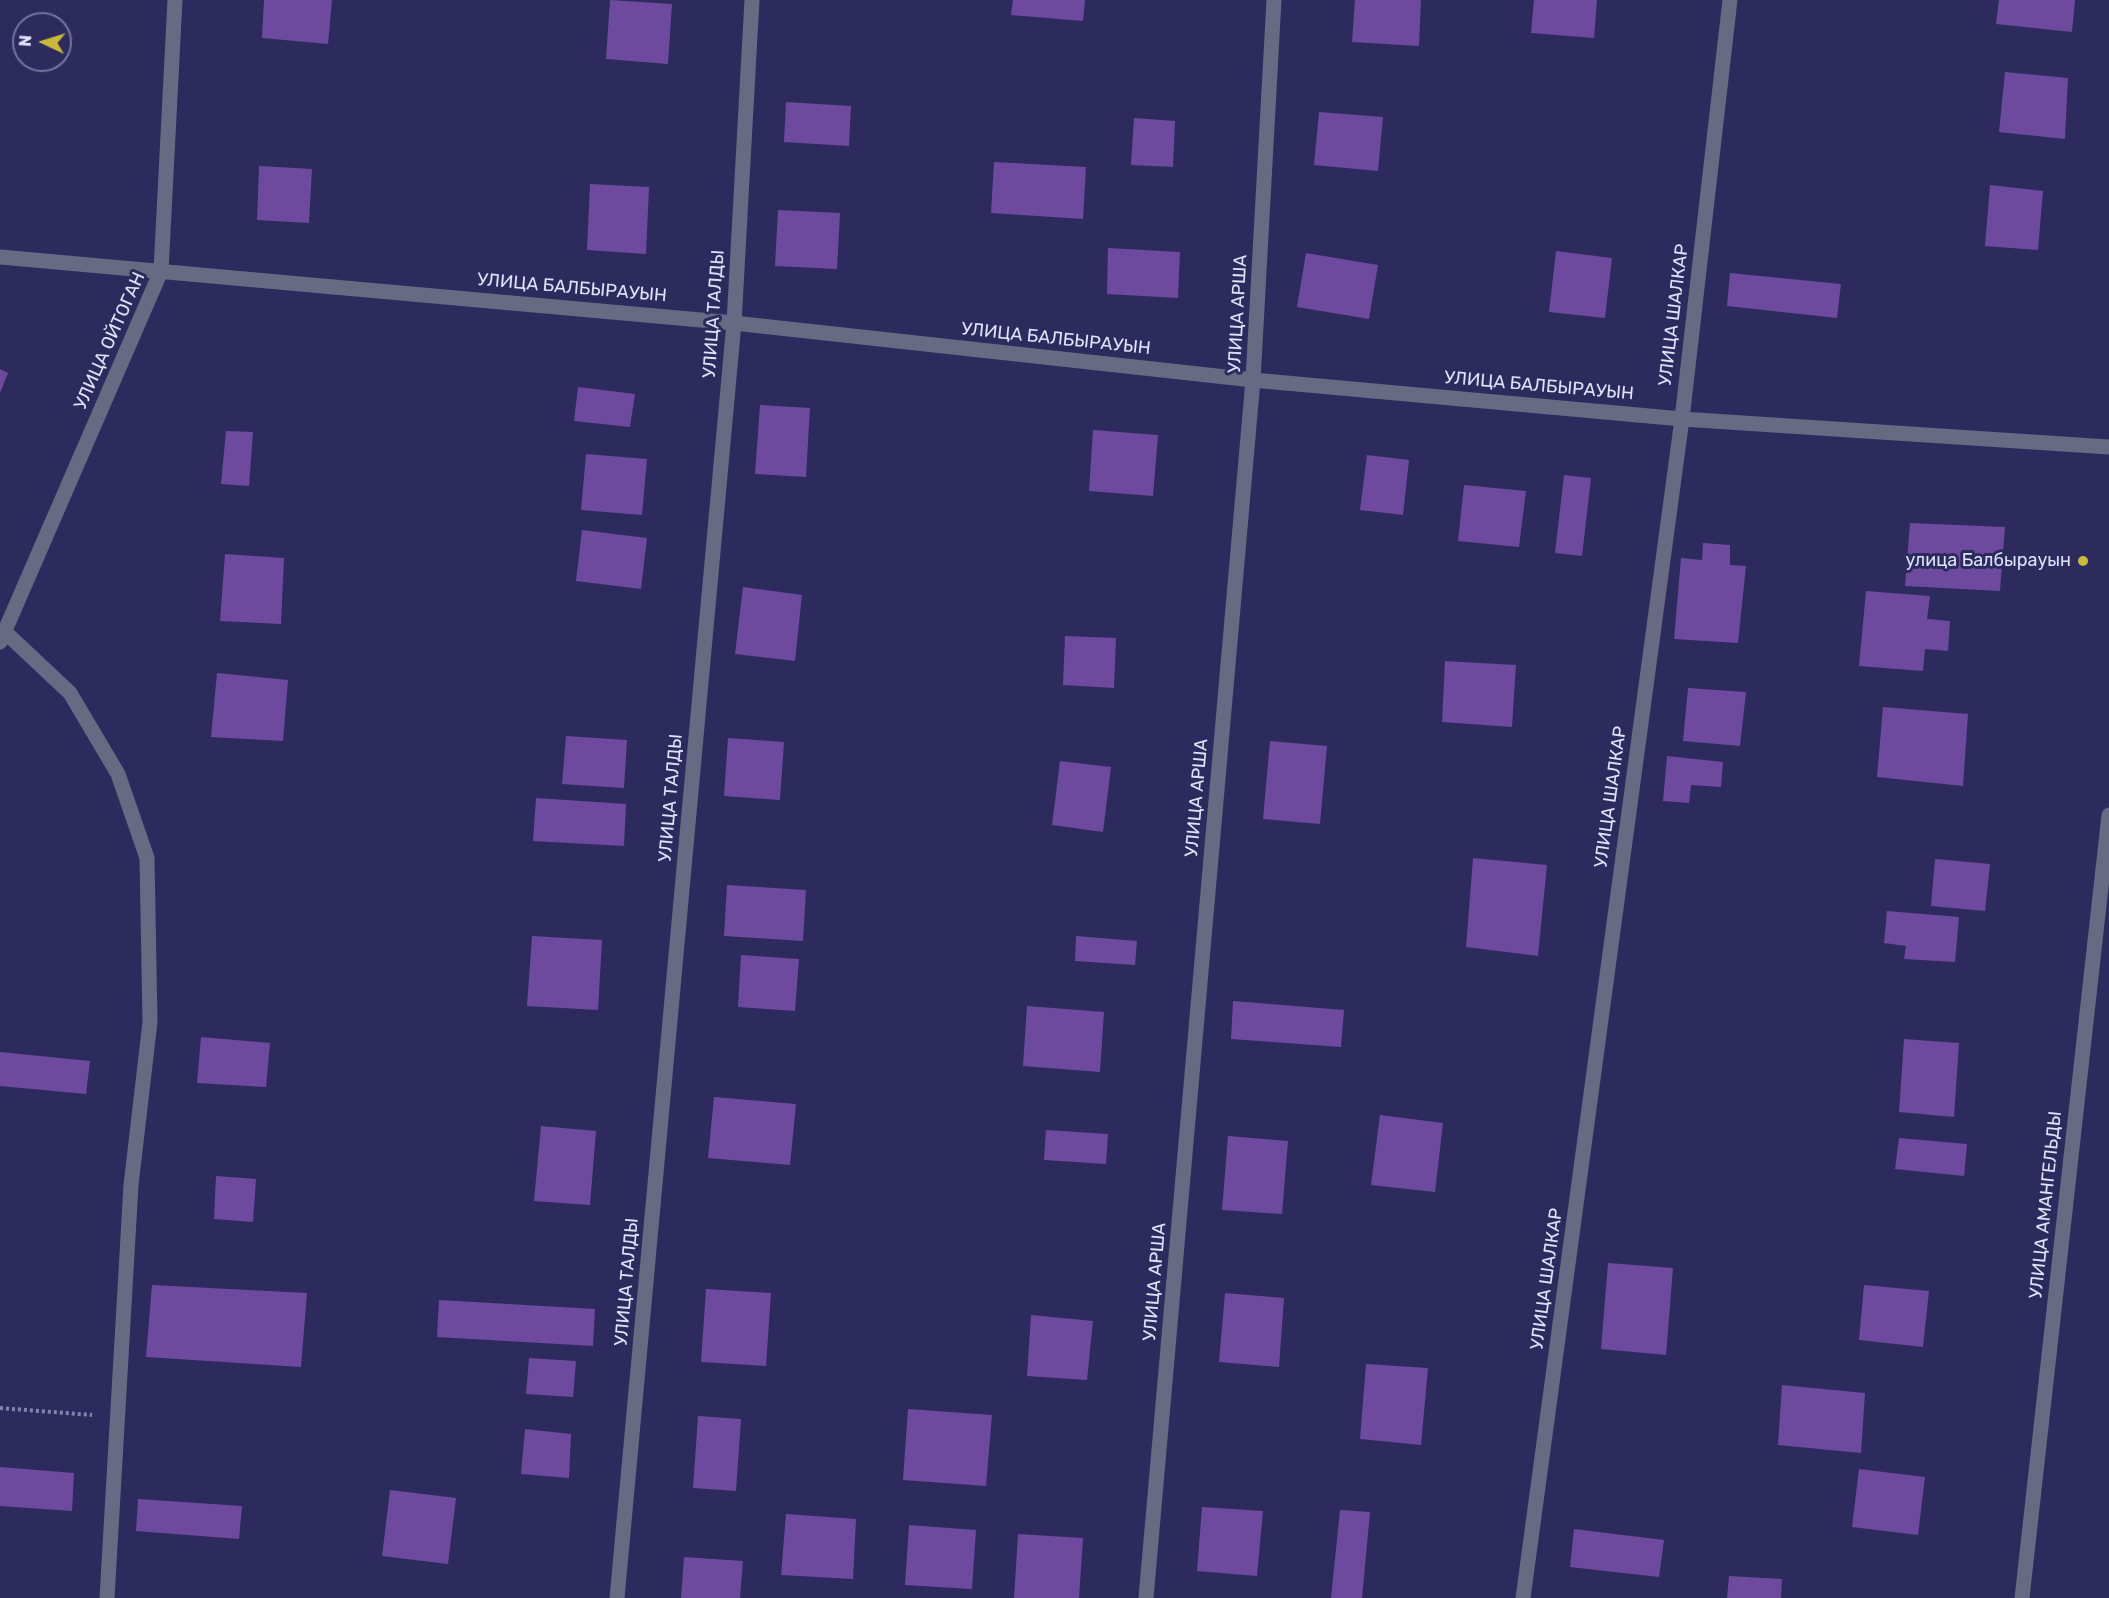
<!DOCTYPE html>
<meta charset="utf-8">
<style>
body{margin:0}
#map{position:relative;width:2109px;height:1598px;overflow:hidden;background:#2d2b5e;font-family:Rubik,sans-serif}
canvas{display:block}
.north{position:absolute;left:12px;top:12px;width:60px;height:60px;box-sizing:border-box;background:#2d2b5e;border:2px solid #74749d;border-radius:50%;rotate:274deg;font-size:16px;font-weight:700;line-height:24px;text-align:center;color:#dfe2fb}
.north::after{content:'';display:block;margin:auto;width:21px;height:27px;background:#cbba39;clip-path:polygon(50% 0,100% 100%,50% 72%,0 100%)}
</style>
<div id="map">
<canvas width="2109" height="1598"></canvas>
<div class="north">N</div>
</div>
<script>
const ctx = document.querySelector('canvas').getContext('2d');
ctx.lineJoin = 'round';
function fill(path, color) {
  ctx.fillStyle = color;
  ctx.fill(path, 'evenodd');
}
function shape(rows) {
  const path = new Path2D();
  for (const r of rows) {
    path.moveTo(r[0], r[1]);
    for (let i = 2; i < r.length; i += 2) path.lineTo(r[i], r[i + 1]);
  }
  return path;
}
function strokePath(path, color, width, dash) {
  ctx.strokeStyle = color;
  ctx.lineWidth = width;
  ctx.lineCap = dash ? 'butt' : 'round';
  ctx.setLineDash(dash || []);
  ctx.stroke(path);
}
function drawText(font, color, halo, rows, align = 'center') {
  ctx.font = font + ' Rubik,sans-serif';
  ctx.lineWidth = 6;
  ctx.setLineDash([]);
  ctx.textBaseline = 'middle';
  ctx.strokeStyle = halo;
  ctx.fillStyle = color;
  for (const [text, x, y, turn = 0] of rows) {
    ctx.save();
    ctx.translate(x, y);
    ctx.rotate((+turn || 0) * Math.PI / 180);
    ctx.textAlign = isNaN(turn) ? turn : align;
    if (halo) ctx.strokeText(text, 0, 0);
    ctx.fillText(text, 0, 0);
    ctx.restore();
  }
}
fill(shape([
 [264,0,332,0,328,44,262,38],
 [610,0,672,4,668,64,606,59],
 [1013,0,1085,0,1083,21,1011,15],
 [1355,0,1421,0,1419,46,1352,42],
 [1534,0,1597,0,1594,38,1531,33],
 [1999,0,2075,0,2072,32,1996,24],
 [2005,72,2068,78,2065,139,1999,132],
 [786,102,851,106,849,146,784,142],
 [1319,112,1383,117,1378,171,1314,165],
 [1134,118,1175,121,1173,167,1131,165],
 [994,162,1086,167,1083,219,991,213],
 [259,166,312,169,309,223,257,220],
 [590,184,649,187,646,254,587,250],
 [1990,185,2043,191,2038,250,1985,246],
 [778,210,840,213,837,269,775,266],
 [1108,248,1180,252,1178,298,1107,294],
 [1556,251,1612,258,1605,318,1549,312],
 [1306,253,1378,265,1369,319,1297,307],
 [1730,273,1841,284,1837,318,1727,306],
 [0,369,8,373,0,393],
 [578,387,635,394,630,427,574,421],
 [760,405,810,408,806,477,755,474],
 [1093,430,1158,435,1153,496,1089,491],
 [226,431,253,432,249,486,221,484],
 [586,454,647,459,642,515,581,510],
 [1367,455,1409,460,1403,515,1360,510],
 [1564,475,1591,478,1582,556,1555,553],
 [1464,485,1526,491,1519,547,1458,541],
 [1910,523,2005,527,2000,591,1905,586],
 [582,530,647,538,641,589,576,581],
 [1703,543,1730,545,1730,565,1746,566,1738,643,1674,639,1681,558,1702,560],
 [225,554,284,558,281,624,220,621],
 [743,587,802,595,795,661,735,654],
 [1866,591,1930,596,1927,619,1950,621,1948,651,1925,649,1923,671,1859,666],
 [1065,636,1116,638,1114,688,1063,685],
 [1445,661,1516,665,1512,727,1442,722],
 [217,673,288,680,283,741,211,737],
 [1688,688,1746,692,1740,746,1683,741],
 [1883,707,1968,714,1963,786,1877,777],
 [566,736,627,740,624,788,562,784],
 [728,738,784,742,780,800,724,796],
 [1270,741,1327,746,1320,824,1263,819],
 [1667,756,1723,762,1721,787,1691,785,1689,803,1663,801],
 [1060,761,1111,767,1103,832,1052,825],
 [536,798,626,804,624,846,533,841],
 [1473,858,1547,865,1538,956,1466,947],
 [1935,859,1990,864,1985,911,1931,906],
 [727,885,806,890,803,941,724,936],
 [1887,911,1959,917,1955,962,1904,959,1906,946,1884,943],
 [532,936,602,940,598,1010,527,1006],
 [1076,936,1137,941,1135,965,1075,961],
 [741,955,799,959,795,1011,738,1007],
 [1233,1001,1344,1010,1341,1047,1231,1039],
 [1027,1006,1104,1012,1100,1072,1023,1066],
 [201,1037,270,1043,266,1087,197,1083],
 [1904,1039,1959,1043,1954,1117,1899,1112],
 [0,1052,90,1061,86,1094,0,1086],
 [714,1097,796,1104,790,1165,708,1158],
 [1380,1115,1443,1123,1435,1192,1371,1185],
 [541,1126,596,1131,590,1205,534,1201],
 [1046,1130,1108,1134,1106,1164,1044,1160],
 [1228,1136,1288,1141,1282,1214,1222,1210],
 [1899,1138,1967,1144,1964,1176,1895,1169],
 [216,1176,256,1179,253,1222,214,1219],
 [1608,1263,1673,1268,1666,1355,1601,1349],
 [152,1285,307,1293,301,1367,146,1357],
 [1864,1285,1929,1291,1923,1347,1859,1340],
 [706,1289,771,1293,766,1366,701,1362],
 [1225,1293,1284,1298,1279,1367,1219,1362],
 [439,1300,595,1309,593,1346,437,1337],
 [1031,1315,1093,1321,1087,1380,1027,1376],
 [529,1358,576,1361,573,1397,526,1394],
 [1366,1364,1428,1368,1421,1445,1360,1439],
 [1782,1385,1865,1393,1861,1453,1778,1445],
 [908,1409,992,1415,986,1486,903,1480],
 [698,1416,741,1419,736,1491,693,1488],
 [525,1429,571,1434,569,1478,521,1474],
 [0,1467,74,1473,72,1511,0,1506],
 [1859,1469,1925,1477,1918,1535,1852,1527],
 [390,1490,456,1498,448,1564,382,1556],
 [138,1499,242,1506,239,1539,136,1531],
 [1202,1507,1263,1511,1257,1576,1197,1571],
 [1340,1510,1370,1512,1362,1598,1331,1598],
 [786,1514,856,1519,853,1579,781,1575],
 [909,1525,976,1530,972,1589,905,1585],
 [1574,1529,1664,1540,1659,1577,1570,1567],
 [1018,1534,1083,1538,1079,1598,1014,1598],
 [684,1557,743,1561,740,1598,681,1598],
 [1729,1576,1782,1579,1781,1598,1727,1598]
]), '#6d4a9d');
strokePath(shape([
 [0,1408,92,1415]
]), '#8484ab', 4, [3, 3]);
strokePath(shape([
 [0,257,734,323,1253,380,1682,419,2109,447],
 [4,631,70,693,118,774,147,858,150,1022,131,1185,107,1598],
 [0,642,161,271,175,0],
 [617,1598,734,323,752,0],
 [1146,1598,1253,380,1274,0],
 [1523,1598,1682,419,1730,0],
 [2022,1598,2109,815]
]), '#686a83', 15);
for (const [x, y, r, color] of [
 [2083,561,6,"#cbba39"]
]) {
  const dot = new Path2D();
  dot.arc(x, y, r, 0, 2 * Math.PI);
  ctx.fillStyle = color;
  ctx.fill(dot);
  strokePath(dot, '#2d2b5e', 2);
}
drawText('18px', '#dfe2fb', '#2d2b5e', [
 ["УЛИЦА БАЛБЫРАУЫН",572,288,5],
 ["УЛИЦА ТАЛДЫ",714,314,-86],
 ["УЛИЦА АРША",1238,314,-87],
 ["УЛИЦА ШАЛКАР",1674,315,-83],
 ["УЛИЦА БАЛБЫРАУЫН",1056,339,6],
 ["УЛИЦА ОЙТОГАН",110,341,-66],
 ["УЛИЦА БАЛБЫРАУЫН",1539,386,5],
 ["УЛИЦА ШАЛКАР",1611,797,-82],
 ["УЛИЦА ТАЛДЫ",671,798,-85],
 ["УЛИЦА АРША",1197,798,-85],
 ["УЛИЦА АМАНГЕЛЬДЫ",2046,1205,-84],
 ["УЛИЦА ШАЛКАР",1547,1279,-82],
 ["УЛИЦА ТАЛДЫ",627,1282,-85],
 ["УЛИЦА АРША",1155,1282,-85]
]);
drawText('18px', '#dfe2fb', '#2d2b5e', [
 ["улица Балбырауын",2071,561]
], 'right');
</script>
